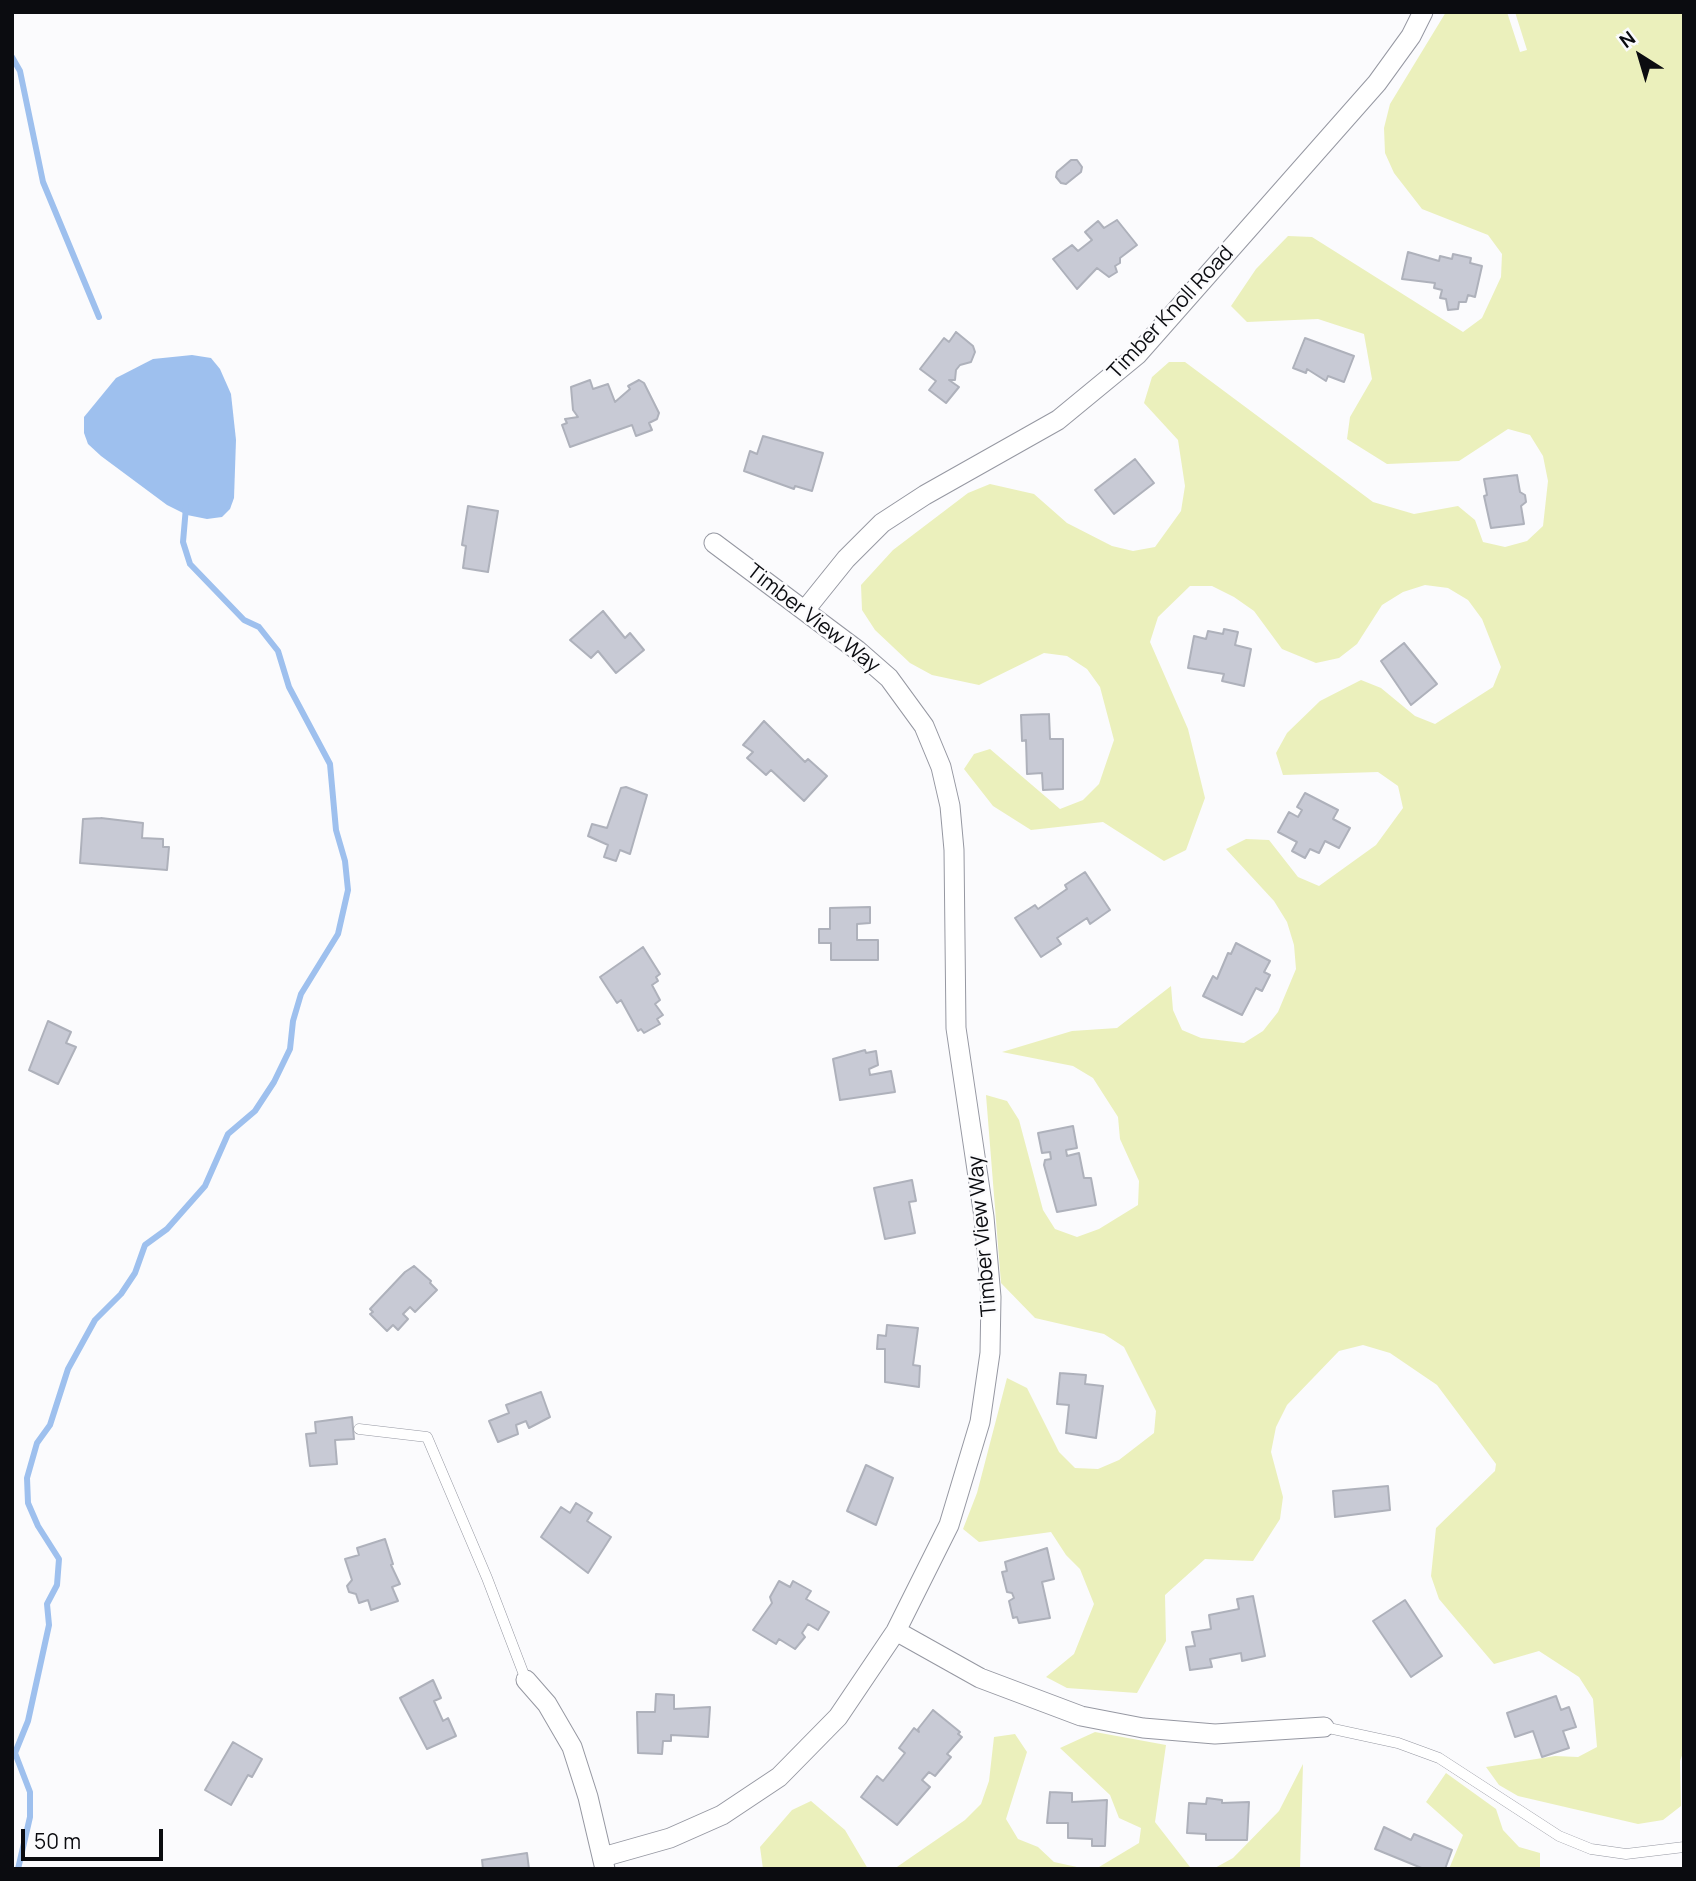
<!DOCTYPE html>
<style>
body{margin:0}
#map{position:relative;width:1696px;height:1881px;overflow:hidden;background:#fbfbfd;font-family:Manrope,sans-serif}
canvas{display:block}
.frame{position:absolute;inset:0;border:14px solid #0b0c10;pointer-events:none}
.north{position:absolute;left:1605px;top:21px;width:70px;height:70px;-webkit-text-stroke:5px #fbfbfd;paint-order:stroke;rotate:323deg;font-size:19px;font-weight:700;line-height:28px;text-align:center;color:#0b0c10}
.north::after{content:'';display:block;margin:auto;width:24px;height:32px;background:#0b0c10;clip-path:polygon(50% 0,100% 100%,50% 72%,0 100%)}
.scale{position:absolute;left:21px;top:1829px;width:142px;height:32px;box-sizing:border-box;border:4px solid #0b0c10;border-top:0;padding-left:9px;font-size:21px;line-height:24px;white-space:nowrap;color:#0b0c10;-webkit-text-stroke:5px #fbfbfd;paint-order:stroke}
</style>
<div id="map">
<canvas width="1696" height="1881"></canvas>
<div class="frame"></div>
<div class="north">N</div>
<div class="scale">50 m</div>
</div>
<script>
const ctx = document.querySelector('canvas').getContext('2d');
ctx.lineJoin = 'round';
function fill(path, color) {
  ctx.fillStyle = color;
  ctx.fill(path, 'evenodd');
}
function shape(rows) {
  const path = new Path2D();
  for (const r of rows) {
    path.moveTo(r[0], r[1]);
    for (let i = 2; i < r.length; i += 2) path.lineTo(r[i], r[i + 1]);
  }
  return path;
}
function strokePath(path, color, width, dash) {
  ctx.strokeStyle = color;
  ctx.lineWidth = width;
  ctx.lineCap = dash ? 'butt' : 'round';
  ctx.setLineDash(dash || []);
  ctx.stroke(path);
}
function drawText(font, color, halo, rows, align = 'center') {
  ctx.font = font + ' Manrope,sans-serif';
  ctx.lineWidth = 5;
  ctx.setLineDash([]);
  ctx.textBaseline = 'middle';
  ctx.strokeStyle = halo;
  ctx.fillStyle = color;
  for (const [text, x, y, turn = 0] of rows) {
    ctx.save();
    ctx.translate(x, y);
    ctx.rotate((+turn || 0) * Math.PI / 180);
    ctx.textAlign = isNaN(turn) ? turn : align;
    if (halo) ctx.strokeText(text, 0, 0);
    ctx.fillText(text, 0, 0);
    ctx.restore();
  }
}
fill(shape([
 [1446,12,1507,12,1520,52,1527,50,1515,12,1684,12,1684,1750,1680,1761,1681,1806,1663,1820,1638,1824,1518,1796,1499,1785,1486,1767,1555,1756,1578,1757,1597,1747,1593,1699,1579,1677,1539,1651,1494,1664,1439,1599,1431,1576,1436,1528,1495,1471,1496,1464,1437,1385,1390,1353,1363,1345,1339,1351,1287,1405,1276,1427,1271,1452,1283,1497,1280,1519,1253,1561,1205,1559,1165,1595,1166,1641,1137,1693,1067,1688,1046,1677,1074,1654,1094,1604,1080,1569,1066,1555,1051,1532,979,1542,963,1529,977,1493,1007,1378,1027,1388,1059,1452,1075,1468,1098,1469,1119,1460,1154,1433,1156,1411,1124,1347,1104,1334,1035,1318,1001,1283,986,1095,1007,1101,1019,1120,1043,1210,1055,1229,1077,1237,1099,1229,1138,1205,1139,1181,1120,1139,1118,1117,1093,1078,1073,1066,1002,1052,1072,1031,1117,1028,1171,986,1173,1010,1182,1030,1201,1038,1244,1043,1263,1031,1278,1012,1296,969,1294,945,1287,922,1274,901,1226,849,1246,839,1269,840,1298,877,1319,886,1376,845,1403,808,1398,786,1378,772,1283,775,1276,753,1287,733,1320,701,1361,680,1381,688,1415,716,1435,724,1493,687,1501,667,1482,619,1468,600,1448,588,1425,585,1403,592,1382,605,1357,644,1339,658,1316,663,1282,649,1254,611,1234,597,1212,586,1190,586,1158,617,1150,642,1188,729,1205,798,1186,850,1164,861,1103,822,1031,830,993,806,964,769,974,754,990,749,1060,809,1083,800,1099,784,1114,740,1100,687,1087,669,1067,656,1044,653,979,685,932,675,910,663,875,630,862,610,861,585,893,550,968,493,990,484,1034,494,1067,523,1112,546,1133,551,1155,547,1181,511,1185,486,1178,440,1144,403,1152,377,1169,362,1185,362,1373,502,1414,514,1458,506,1475,520,1483,542,1505,547,1527,541,1543,526,1548,481,1543,456,1530,435,1508,429,1459,461,1387,464,1347,439,1350,417,1372,379,1364,334,1318,319,1247,322,1231,306,1256,269,1288,236,1312,237,1463,332,1482,318,1501,277,1502,254,1488,235,1422,209,1394,173,1385,153,1384,128,1390,104],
 [1095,1732,1166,1745,1155,1822,1190,1867,1208,1869,894,1869,965,1820,981,1804,989,1781,994,1737,1015,1734,1027,1752,1006,1819,1018,1839,1038,1847,1054,1862,1077,1867,1099,1867,1139,1843,1141,1828,1119,1818,1110,1795,1060,1748],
 [1303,1764,1300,1869,1213,1869,1233,1858,1279,1811],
 [1446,1773,1496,1809,1503,1830,1519,1847,1540,1853,1540,1869,1449,1869,1463,1835,1426,1802],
 [811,1801,845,1830,868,1869,763,1869,760,1847,792,1810]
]), '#ebf0bc');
fill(shape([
 [192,355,211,358,220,369,231,394,236,440,234,498,230,509,222,517,207,519,187,515,167,505,101,456,88,444,84,433,84,417,116,378,153,359]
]), '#9ec0ee');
strokePath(shape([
 [12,57,20,71,43,182,99,317],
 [18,1869,30,1817,30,1792,15,1753,28,1721,49,1625,47,1604,57,1585,59,1559,38,1526,28,1503,27,1478,37,1443,50,1425,68,1369,95,1320,121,1294,135,1273,145,1245,167,1229,205,1186,228,1134,255,1111,274,1082,290,1049,293,1021,301,994,338,934,348,890,345,861,336,830,330,764,289,687,278,651,259,627,244,620,190,564,183,542,186,507]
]), '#9ec0ee', 6);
const building = shape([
 [1071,160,1077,160,1082,167,1081,172,1066,184,1061,183,1056,177,1057,172,1071,160],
 [1117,220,1137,245,1120,258,1120,263,1115,266,1117,272,1109,277,1097,268,1077,289,1053,259,1072,245,1078,251,1092,240,1085,232,1098,221,1104,228,1117,220],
 [1408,252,1439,261,1440,256,1452,259,1453,254,1471,258,1470,263,1482,266,1475,297,1468,295,1466,302,1459,302,1458,309,1448,310,1446,299,1440,298,1442,290,1434,288,1435,283,1402,279,1408,252],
 [956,332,973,346,975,352,971,362,960,365,956,370,955,380,949,380,959,387,946,403,929,390,936,381,920,369,944,338,949,342,956,332],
 [1305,338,1354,356,1344,382,1328,376,1326,381,1307,369,1306,373,1293,368,1305,338],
 [590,380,593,389,608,384,615,402,630,389,628,386,639,380,644,383,659,413,657,419,649,423,652,430,636,436,632,425,570,447,562,425,567,423,565,419,578,417,573,410,571,387,590,380],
 [763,436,823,453,812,491,795,486,794,489,744,471,750,451,757,454,763,436],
 [1135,459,1154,483,1114,514,1095,490,1135,459],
 [1517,475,1520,492,1525,495,1526,502,1521,506,1524,524,1491,528,1484,496,1487,495,1484,479,1517,475],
 [468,506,498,511,488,572,463,568,466,546,462,545,468,506],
 [603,611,625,638,630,633,644,650,616,673,598,651,591,658,570,640,603,611],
 [1224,629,1238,632,1235,645,1251,649,1244,686,1222,681,1224,674,1188,668,1194,636,1206,639,1208,631,1223,634,1224,629],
 [1404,643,1437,684,1411,705,1381,661,1404,643],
 [1049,714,1050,739,1063,739,1063,789,1043,790,1042,773,1027,774,1026,740,1022,741,1021,715,1049,714],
 [764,721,805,762,808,759,827,776,804,801,771,770,766,775,747,758,753,752,743,745,764,721],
 [626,787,647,795,630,854,620,850,616,861,604,857,608,845,588,836,592,824,607,828,621,788,626,787],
 [1305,793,1338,810,1333,819,1350,828,1339,848,1325,841,1319,853,1310,849,1305,858,1292,851,1297,842,1278,832,1289,812,1298,817,1302,810,1297,807,1305,793],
 [101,818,143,823,142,838,163,839,163,847,169,847,167,870,80,863,83,819,101,818],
 [1085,872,1110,910,1090,924,1087,918,1057,938,1061,944,1041,957,1015,918,1035,905,1038,909,1067,889,1065,885,1085,872],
 [870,907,870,923,857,924,857,940,878,940,878,960,831,960,831,943,819,943,819,929,830,929,830,908,870,907],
 [1236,943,1270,961,1264,972,1270,975,1262,991,1256,988,1242,1015,1203,996,1213,976,1217,979,1228,953,1231,954,1236,943],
 [643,947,660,974,656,977,658,981,652,985,660,1000,655,1004,663,1015,657,1019,660,1024,644,1033,641,1029,638,1031,621,1000,617,1003,600,977,643,947],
 [48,1021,71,1032,66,1043,76,1047,58,1084,29,1070,48,1021],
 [865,1050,866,1053,876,1051,878,1065,869,1069,870,1075,891,1071,895,1092,840,1100,833,1059,865,1050],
 [1073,1126,1077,1148,1066,1150,1067,1156,1079,1153,1084,1178,1091,1178,1096,1205,1057,1212,1044,1165,1045,1160,1051,1159,1050,1152,1042,1153,1038,1133,1073,1126],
 [912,1180,916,1201,909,1202,915,1233,885,1239,874,1188,912,1180],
 [414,1266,431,1281,430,1283,437,1290,415,1312,410,1307,403,1314,408,1319,398,1330,393,1325,387,1331,370,1314,373,1312,370,1309,405,1272,414,1266],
 [887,1325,918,1328,913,1365,920,1366,919,1387,885,1382,885,1349,877,1349,878,1335,886,1336,887,1325],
 [1060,1373,1086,1375,1085,1384,1103,1386,1096,1438,1066,1433,1069,1405,1057,1404,1060,1373],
 [541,1392,550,1417,529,1428,526,1421,516,1425,518,1434,498,1442,489,1421,509,1413,506,1405,541,1392],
 [352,1417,354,1439,335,1440,337,1464,310,1466,306,1434,316,1433,315,1422,352,1417],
 [866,1465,893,1478,876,1525,847,1511,866,1465],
 [1388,1486,1390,1510,1335,1517,1333,1491,1388,1486],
 [576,1503,592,1513,587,1521,611,1537,588,1573,541,1537,561,1507,570,1513,576,1503],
 [385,1539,393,1564,391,1565,400,1584,392,1587,398,1601,371,1610,368,1600,359,1603,356,1594,349,1592,347,1586,352,1580,345,1559,359,1555,357,1548,385,1539],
 [1047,1548,1054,1579,1042,1582,1050,1618,1019,1623,1017,1617,1013,1618,1009,1601,1014,1598,1012,1593,1007,1592,1002,1572,1007,1571,1005,1562,1047,1548],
 [779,1581,790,1587,793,1581,811,1591,806,1599,829,1612,818,1630,808,1624,802,1633,805,1637,795,1649,779,1639,776,1644,753,1630,772,1603,770,1597,779,1581],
 [1253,1596,1265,1656,1242,1661,1241,1653,1210,1659,1212,1667,1190,1670,1186,1647,1195,1646,1192,1632,1211,1629,1209,1615,1239,1609,1237,1599,1253,1596],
 [1405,1600,1442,1656,1411,1677,1373,1621,1405,1600],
 [433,1680,441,1698,434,1701,443,1721,448,1718,456,1736,427,1749,400,1698,433,1680],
 [656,1694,674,1695,674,1709,710,1707,708,1737,671,1735,671,1741,663,1741,662,1754,638,1753,637,1712,655,1712,656,1694],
 [1556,1696,1561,1710,1569,1707,1576,1727,1563,1731,1569,1748,1542,1757,1533,1731,1515,1737,1507,1713,1556,1696],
 [933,1710,960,1732,958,1734,962,1737,947,1754,951,1757,935,1776,929,1772,922,1780,930,1787,897,1825,861,1797,877,1776,883,1781,905,1753,899,1748,914,1728,919,1732,918,1729,933,1710],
 [233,1742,262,1759,252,1777,248,1775,231,1805,205,1790,233,1742],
 [1050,1792,1072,1793,1072,1802,1107,1800,1105,1846,1092,1846,1092,1839,1068,1838,1068,1823,1047,1823,1050,1792],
 [1207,1798,1222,1800,1222,1803,1249,1802,1247,1840,1206,1840,1206,1834,1187,1833,1189,1803,1206,1804,1207,1798],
 [1384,1827,1411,1840,1414,1834,1452,1850,1445,1869,1424,1869,1375,1849,1384,1827],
 [527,1853,529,1869,483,1869,482,1860,527,1853]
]);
fill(building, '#c8cad5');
strokePath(building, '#aeb1bb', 2);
const lane = shape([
 [359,1429,427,1437,487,1578,526,1680],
 [1324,1727,1398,1743,1439,1758,1559,1836,1591,1849,1626,1854,1684,1847]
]);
const street = shape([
 [805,610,846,559,882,523,925,495,1058,420,1137,355,1377,83,1411,36,1423,12],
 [896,1631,980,1678,1081,1716,1143,1728,1215,1734,1324,1727],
 [526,1680,547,1704,572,1747,588,1797,605,1869],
 [603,1857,670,1838,722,1815,779,1777,838,1717,896,1631,949,1525,980,1422,990,1353,991,1297,984,1217,956,1028,954,850,950,806,941,767,924,726,889,678,857,650,714,543]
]);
strokePath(lane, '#9698a2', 11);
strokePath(street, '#9698a2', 21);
strokePath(lane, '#fff', 10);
strokePath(street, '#fff', 19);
drawText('21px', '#0b0c10', '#fbfbfd', [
 ["Timber Knoll Road",1171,313,-47],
 ["Timber View Way",813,619,38],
 ["Timber View Way",983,1236,-95]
]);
</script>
